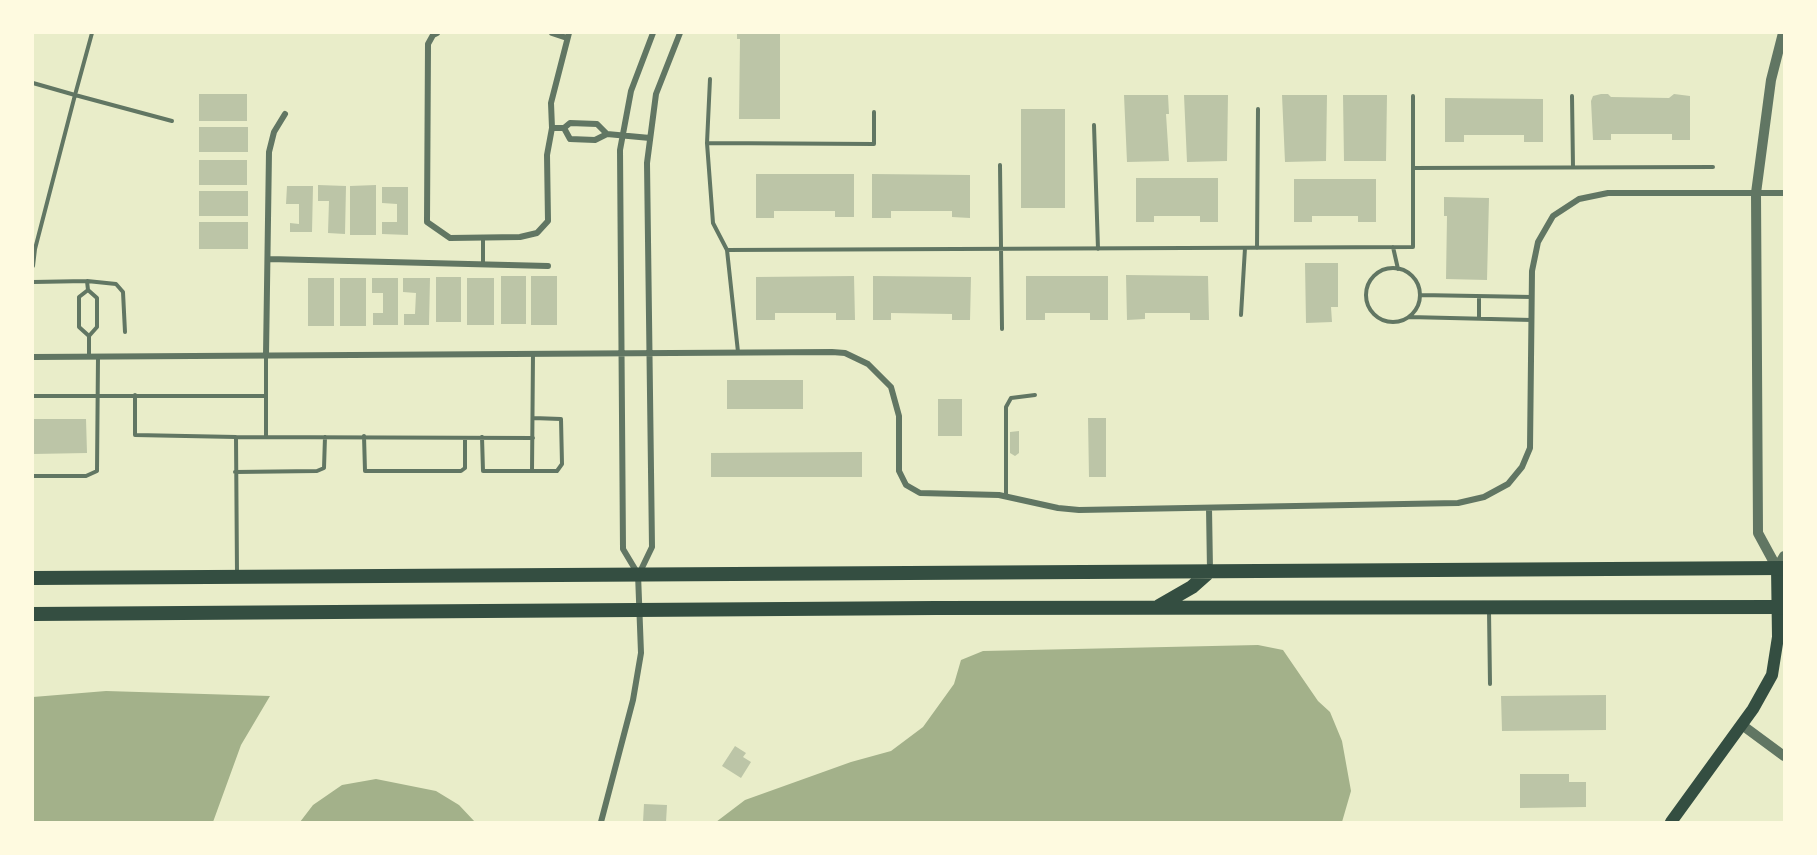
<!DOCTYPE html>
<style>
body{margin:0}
#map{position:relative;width:1817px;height:855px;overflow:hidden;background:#e9edc9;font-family:Manrope,sans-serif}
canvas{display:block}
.frame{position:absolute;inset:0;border:34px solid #fefae0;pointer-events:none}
</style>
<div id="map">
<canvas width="1817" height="855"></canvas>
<div class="frame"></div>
</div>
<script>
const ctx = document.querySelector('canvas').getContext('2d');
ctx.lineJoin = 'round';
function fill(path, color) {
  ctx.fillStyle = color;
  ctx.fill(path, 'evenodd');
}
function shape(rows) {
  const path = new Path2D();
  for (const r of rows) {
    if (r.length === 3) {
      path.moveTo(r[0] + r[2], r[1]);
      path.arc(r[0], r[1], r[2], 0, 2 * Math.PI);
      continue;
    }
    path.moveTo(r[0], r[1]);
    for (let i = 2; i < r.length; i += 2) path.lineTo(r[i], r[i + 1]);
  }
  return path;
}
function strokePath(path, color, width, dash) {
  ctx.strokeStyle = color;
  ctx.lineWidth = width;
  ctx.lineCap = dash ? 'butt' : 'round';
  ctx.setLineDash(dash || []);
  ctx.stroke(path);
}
fill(shape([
 [1258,645,1283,650,1318,701,1330,712,1342,741,1351,791,1342,822,716,822,745,800,851,762,891,751,923,727,954,684,961,660,983,651],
 [106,691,270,696,241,745,213,822,33,822,33,697],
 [376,779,436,791,459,805,475,822,300,822,313,805,342,785]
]), '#a3b18a');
fill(shape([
 [737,33,780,33,780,119,739,119,740,39,737,39],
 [199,94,247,94,247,121,199,121],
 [1601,94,1608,94,1611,97,1669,98,1674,94,1690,96,1690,140,1672,140,1672,134,1611,134,1611,140,1593,140,1591,101,1593,96],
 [1124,95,1168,95,1169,114,1166,114,1169,161,1127,162],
 [1184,95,1228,95,1227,161,1187,162],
 [1282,95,1327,95,1326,161,1285,162],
 [1343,95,1387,95,1386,161,1344,161],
 [1445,98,1543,99,1543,142,1524,142,1524,135,1464,135,1464,142,1445,142],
 [1021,109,1065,109,1065,208,1021,208],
 [199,127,248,127,248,152,199,152],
 [199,160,247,160,247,185,199,185],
 [756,174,854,174,854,217,835,217,835,211,774,211,774,218,756,218],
 [872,174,970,175,970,218,952,217,952,211,891,211,891,218,872,218],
 [1136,178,1218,178,1218,222,1200,222,1200,216,1154,216,1154,222,1136,222],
 [1294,179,1376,179,1376,222,1358,222,1358,216,1312,216,1312,222,1294,222],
 [318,185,346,186,345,234,328,233,329,201,318,201],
 [376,185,376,235,350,235,350,186],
 [287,186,313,186,312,232,290,232,290,223,299,224,299,204,286,204],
 [382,187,408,187,408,235,382,234,382,222,397,222,397,204,382,203],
 [199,191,248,191,248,216,199,216],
 [1444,197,1489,198,1487,280,1446,279,1447,216,1444,216],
 [199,222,248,222,248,249,199,249],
 [1305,263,1338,263,1338,307,1331,307,1332,322,1306,323],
 [1126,275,1208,276,1209,320,1190,320,1190,313,1145,313,1145,319,1127,320],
 [501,276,526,276,526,324,501,324],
 [531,276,557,276,557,325,531,325],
 [854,276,855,320,836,320,836,313,775,313,775,320,756,320,756,277],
 [873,276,971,277,970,320,952,320,952,314,891,313,891,320,873,320],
 [1026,276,1108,276,1108,320,1090,320,1090,313,1045,313,1045,320,1026,320],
 [436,277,461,277,461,322,436,322],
 [308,278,334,278,334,326,308,326],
 [340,278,366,278,366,326,340,326],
 [372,278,398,278,398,325,373,325,373,313,383,313,383,293,372,293],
 [403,278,430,278,429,325,404,325,404,314,415,314,416,293,403,292],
 [467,278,494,278,494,325,467,325],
 [727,380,803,380,803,409,727,409],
 [938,399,962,399,962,436,938,436],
 [1088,418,1106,418,1106,477,1089,477],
 [33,419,86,419,87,453,33,454],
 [1019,431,1019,453,1015,456,1010,453,1010,432],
 [862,452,862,477,711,477,711,453],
 [1606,695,1606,730,1502,731,1501,696],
 [735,746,746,753,743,757,751,762,741,778,722,766],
 [1520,774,1569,774,1569,782,1586,782,1586,807,1520,808],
 [644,804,667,805,666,822,643,822]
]), '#bcc5a7');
strokePath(shape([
 [92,33,75,95,172,121],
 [710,79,707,143,713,223,727,250,738,352],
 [33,83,75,95,35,249,33,266],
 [1572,96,1573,167],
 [1094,125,1098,249],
 [707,143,874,144,874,112],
 [1000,165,1002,329],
 [1413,168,1713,167],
 [483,237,483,263],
 [1393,247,1398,269],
 [1257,248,1258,109],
 [727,250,1413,247,1413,96],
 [1393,295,27],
 [87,281,116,284,123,292,125,332],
 [33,282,87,281,88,290,97,298,97,327,89,336,89,356],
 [88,290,79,297,79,327,89,336],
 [1420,295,1532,297],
 [1241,315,1245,248],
 [1409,317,1532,320],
 [1479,318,1479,297],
 [266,356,266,436],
 [135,395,135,435,236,437,237,573],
 [33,396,266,396],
 [364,436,365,471,461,471,465,468,465,438],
 [236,437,533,438],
 [482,437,483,471,557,471,562,464,561,419,533,418],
 [532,471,533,354],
 [235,472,317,471,324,468,325,437],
 [33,476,86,476,97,471,98,357],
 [1006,496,1006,407,1011,398,1035,395],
 [1489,611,1490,684]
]), '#617663', 4);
strokePath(shape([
 [437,33,433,35,428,44,427,222,450,238,520,237,537,233,548,221,547,155,552,128],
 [552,33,567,38],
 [564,128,552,128,551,103,569,33],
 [607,134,597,124,570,123,564,128,570,139,595,140,607,134,650,138],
 [269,259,548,266],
 [266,355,269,152,274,132,285,114],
 [33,357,832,352,845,353,868,364,891,387,899,416,899,471,906,485,920,493,999,495,1058,508,1079,510,1458,503,1484,497,1508,484,1522,467,1530,448,1532,271,1538,242,1553,216,1579,199,1608,193,1784,193],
 [1209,508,1210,570],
 [639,574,652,547,647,163,656,94,680,33],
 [601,822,633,700,641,653,638,574,623,549,620,150,631,91,653,33]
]), '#617663', 6);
strokePath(shape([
 [1777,568,1758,533,1756,193,1771,80,1783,33],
 [1777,568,1784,556],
 [1742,725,1784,756]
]), '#617663', 10);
strokePath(shape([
 [1671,822,1753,709,1772,675,1778,637,1777,568]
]), '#344e41', 12);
strokePath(shape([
 [33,578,1784,568],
 [1159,606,1192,587,1210,571],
 [33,614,936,608,1784,607]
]), '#344e41', 14);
</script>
